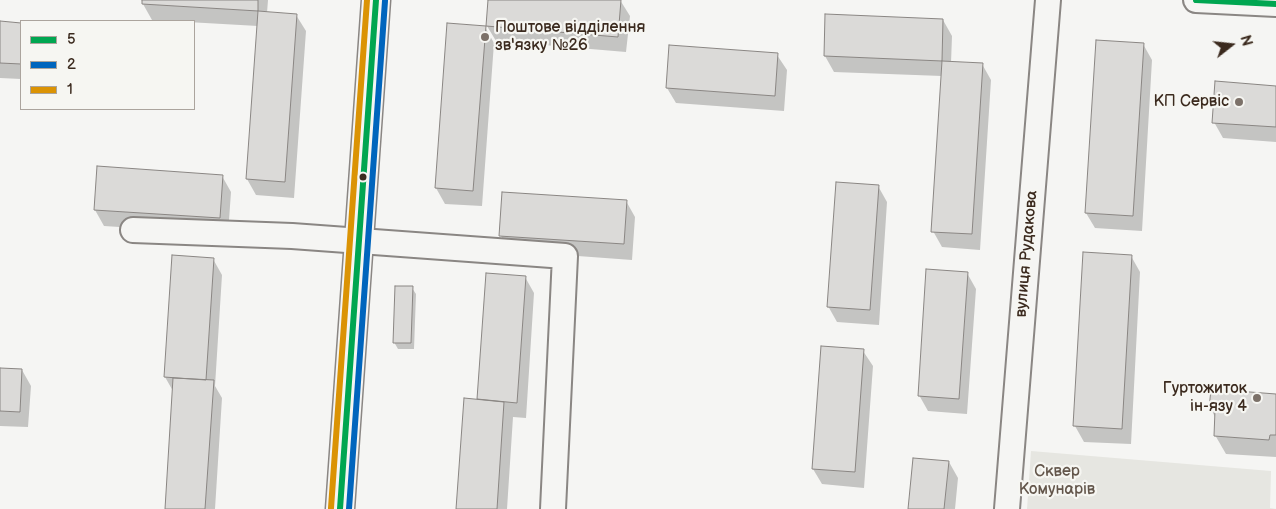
<!DOCTYPE html>
<meta charset="utf-8">
<style>
body{margin:0}
#map{position:relative;width:1276px;height:509px;overflow:hidden;background:#f5f5f3;font-family:"Balsamiq Sans",sans-serif}
canvas{display:block}
.legend{position:absolute;left:20px;top:20px;width:175px;height:90px;box-sizing:border-box;background:#f6f6f2;border:1px solid #aba49d;margin:0;padding:6px 9px;list-style:none;font-size:15px;color:#3b2a1e}
.legend li{display:flex;align-items:center;gap:10px;height:25px}
.legend b{width:25px;border:1px solid #aba49d}
.north{position:absolute;left:1206px;top:20px;width:50px;height:50px;-webkit-text-stroke:4px #f6f6f2;paint-order:stroke;rotate:74deg;font-size:14px;font-weight:700;line-height:20px;text-align:center;color:#3b2a1e}
.north::after{content:'';display:block;margin:auto;width:18px;height:22px;background:#3b2a1e;clip-path:polygon(50% 0,100% 100%,50% 72%,0 100%)}
</style>
<div id="map">
<canvas width="1276" height="509"></canvas>
<ul class="legend">
<li><b style="height:6px;background:#00a651"></b>5</li>
<li><b style="height:6px;background:#0065bd"></b>2</li>
<li><b style="height:6px;background:#db9304"></b>1</li>
</ul>
<div class="north">N</div>
</div>
<script>
const ctx = document.querySelector('canvas').getContext('2d');
ctx.lineJoin = 'round';
function fill(path, color) {
  ctx.fillStyle = color;
  ctx.fill(path, 'evenodd');
}
function shape(rows) {
  const path = new Path2D();
  for (const r of rows) {
    path.moveTo(r[0], r[1]);
    for (let i = 2; i < r.length; i += 2) path.lineTo(r[i], r[i + 1]);
  }
  return path;
}
function strokePath(path, color, width, dash) {
  ctx.strokeStyle = color;
  ctx.lineWidth = width;
  ctx.lineCap = dash ? 'butt' : 'round';
  ctx.setLineDash(dash || []);
  ctx.stroke(path);
}
function drawText(font, color, halo, rows, align = 'center') {
  ctx.font = font + ' "Balsamiq Sans",sans-serif';
  ctx.lineWidth = 4.5;
  ctx.setLineDash([]);
  ctx.textBaseline = 'middle';
  ctx.strokeStyle = halo;
  ctx.fillStyle = color;
  for (const [text, x, y, turn = 0] of rows) {
    ctx.save();
    ctx.translate(x, y);
    ctx.rotate((+turn || 0) * Math.PI / 180);
    ctx.textAlign = isNaN(turn) ? turn : align;
    if (halo) ctx.strokeText(text, 0, 0);
    ctx.fillText(text, 0, 0);
    ctx.restore();
  }
}
fill(shape([
 [1031,451,1271,471,1270,508,1276,509,1027,509]
]), '#e6e6e1');
fill(shape([
 [144,0,268,0,267,13,296,15,306,31,294,198,256,195,247,179,258,26,152,20,143,4],
 [489,0,620,0,630,16,626,52,496,41,487,26],
 [943,20,952,36,951,63,982,64,991,80,980,250,942,247,933,231,942,76,834,72,825,56],
 [0,22,21,24,21,79,0,78],
 [485,27,494,43,482,206,445,204,436,188],
 [1143,44,1152,60,1142,231,1095,228,1086,213],
 [777,55,787,70,784,111,676,103,667,88],
 [1276,87,1276,142,1223,138,1214,122],
 [222,176,231,192,228,234,104,226,95,210],
 [878,186,887,202,879,325,837,322,828,306],
 [626,201,635,217,632,260,510,251,501,236],
 [1131,256,1140,272,1131,444,1084,442,1075,426],
 [213,259,222,275,215,386,222,398,215,509,166,509,173,391,165,377],
 [967,273,976,289,967,414,928,411,919,395],
 [487,275,525,277,534,293,526,418,513,417,507,509,457,509,478,401],
 [412,288,416,294,414,349,398,349,394,342],
 [863,351,873,366,864,488,822,484,813,469],
 [0,369,22,370,31,386,28,427,0,426],
 [1276,395,1276,457,1226,454,1215,435,1216,419,1211,409],
 [949,462,958,478,955,509,909,509]
]), '#0003');
const building = shape([
 [142,0,258,0,258,11,142,4,142,0],
 [488,0,621,0,618,37,486,26,488,0],
 [258,11,297,14,285,182,246,179,258,11],
 [825,14,943,19,942,61,824,56,825,14],
 [0,21,21,23,21,64,0,63,0,21],
 [447,23,486,26,473,191,435,188,447,23],
 [1096,40,1144,43,1133,216,1085,213,1096,40],
 [669,45,778,53,775,96,666,88,669,45],
 [942,61,983,63,972,234,931,232,942,61],
 [1215,81,1276,86,1276,127,1212,123,1215,81],
 [97,166,223,175,220,218,94,210,97,166],
 [836,182,879,185,870,310,827,307,836,182],
 [502,192,627,200,624,244,499,236,502,192],
 [1083,252,1132,255,1122,429,1073,426,1083,252],
 [172,255,214,258,206,380,164,377,172,255],
 [926,269,968,272,959,399,918,396,926,269],
 [486,273,526,276,517,403,477,399,486,273],
 [395,286,413,286,411,343,393,343,395,286],
 [821,346,864,349,855,472,812,469,821,346],
 [0,368,22,369,20,412,0,411,0,368],
 [173,378,214,380,205,509,165,509,173,378],
 [1211,389,1276,394,1276,435,1270,435,1269,440,1214,436,1215,410,1209,409,1211,389],
 [464,398,504,402,497,509,456,509,464,398],
 [913,458,949,461,944,509,908,509,913,458]
]);
fill(building, '#dbdad8');
strokePath(building, '#8a8683', 1);
const minor = shape([
 [1196,0,1276,4],
 [133,230,292,236,565,256,553,509],
 [1007,509,1048,0]
]);
const major = shape([
 [340,509,376,0]
]);
strokePath(minor, '#8a8683', 28);
strokePath(major, '#8a8683', 31);
strokePath(minor, '#f5f5f3', 24);
strokePath(major, '#f5f5f3', 28);
strokePath(shape([
 [1196,0,1276,4],
 [340,509,376,0]
]), '#00a651', 6);
strokePath(shape([
 [349,509,385,1]
]), '#0065bd', 6);
strokePath(shape([
 [331,508,367,0]
]), '#db9304', 6);
for (const [x, y, r, color] of [
 [485,37,5,"#7c7169"],
 [1239,102,5,"#7c7169"],
 [363,177,4.5,"#3b2a1e"],
 [1257,398,5,"#7c7169"]
]) {
  const dot = new Path2D();
  dot.arc(x, y, r, 0, 2 * Math.PI);
  ctx.fillStyle = color;
  ctx.fill(dot);
  strokePath(dot, '#f6f6f2', 2);
}
drawText('16px', '#3b2a1e', '#f6f6f2', [
 ["Поштове відділення",495,28,"left"],
 ["зв'язку №26",495,46,"left"],
 ["КП Сервіс",1229,102],
 ["Гуртожиток",1247,389],
 ["ін-язу 4",1247,407]
], 'right');
drawText('16px', '#3b2a1e', '#f6f6f2', [
 ["вулиця Рудакова",1027,254,-85]
]);
drawText('16px', '#63564b', '#f6f6f2', [
 ["Сквер",1057,472],
 ["Комунарів",1057,490]
]);
</script>
